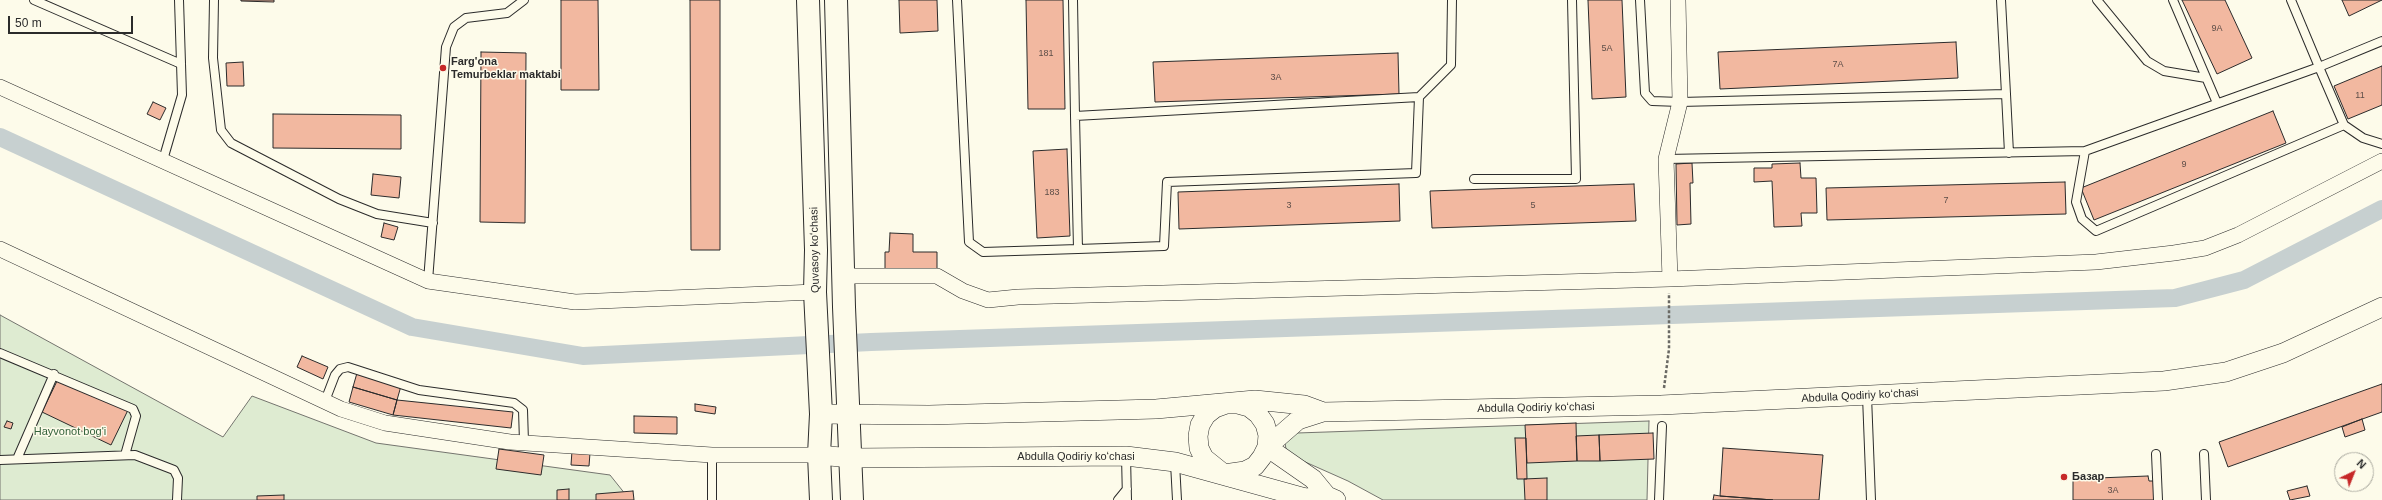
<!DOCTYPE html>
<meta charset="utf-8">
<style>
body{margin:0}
#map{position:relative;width:2382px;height:500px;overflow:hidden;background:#fdfbea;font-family:Arial,sans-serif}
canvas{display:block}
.north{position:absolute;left:2334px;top:452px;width:40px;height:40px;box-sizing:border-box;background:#fdfbea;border:1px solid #a9a89e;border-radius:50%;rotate:43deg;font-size:11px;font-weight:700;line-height:16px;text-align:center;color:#2b2b2b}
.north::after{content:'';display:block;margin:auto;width:14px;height:18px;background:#c62828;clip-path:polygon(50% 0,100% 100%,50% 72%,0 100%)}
.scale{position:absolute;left:8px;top:16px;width:125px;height:18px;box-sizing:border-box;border:2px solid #2b2b2b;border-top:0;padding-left:5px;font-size:12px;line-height:14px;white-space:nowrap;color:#2b2b2b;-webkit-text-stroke:3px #fdfbea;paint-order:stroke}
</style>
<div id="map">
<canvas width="2382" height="500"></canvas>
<div class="north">N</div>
<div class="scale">50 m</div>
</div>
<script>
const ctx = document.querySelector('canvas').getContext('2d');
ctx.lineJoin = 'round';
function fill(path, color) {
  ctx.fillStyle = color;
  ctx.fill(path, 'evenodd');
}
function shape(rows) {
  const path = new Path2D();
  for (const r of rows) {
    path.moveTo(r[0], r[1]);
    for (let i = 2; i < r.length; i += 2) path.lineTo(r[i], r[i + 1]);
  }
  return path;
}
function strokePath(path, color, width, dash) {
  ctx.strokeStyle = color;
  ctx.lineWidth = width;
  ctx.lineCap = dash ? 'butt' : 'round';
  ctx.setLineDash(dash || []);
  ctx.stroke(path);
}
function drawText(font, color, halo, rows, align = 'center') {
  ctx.font = font + ' Arial,sans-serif';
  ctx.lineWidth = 3;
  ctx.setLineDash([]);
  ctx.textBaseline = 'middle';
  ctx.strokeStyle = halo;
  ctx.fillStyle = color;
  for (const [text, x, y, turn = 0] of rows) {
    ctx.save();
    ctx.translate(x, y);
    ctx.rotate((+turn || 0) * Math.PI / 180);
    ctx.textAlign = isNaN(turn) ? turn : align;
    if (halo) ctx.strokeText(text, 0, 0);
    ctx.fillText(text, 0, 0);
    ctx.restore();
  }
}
const green = shape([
 [0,315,223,437,252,396,376,443,610,475,630,500,0,500,0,315],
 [1649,421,1647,500,1383,500,1348,481,1294,457,1286,449,1285,443,1297,433,1649,421]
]);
fill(green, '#deebd1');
strokePath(green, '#74746e', 1);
strokePath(shape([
 [0,137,412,327,583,356,871,342,2175,298,2244,280,2382,209]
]), '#c7d0d0', 18);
const building = shape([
 [241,0,274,0,274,2,241,1,241,0],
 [561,0,598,0,599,90,561,90,561,0],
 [690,0,720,0,720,250,691,250,690,0],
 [899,0,937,0,938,31,900,33,899,0],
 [1026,0,1063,0,1065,109,1028,109,1026,0],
 [1588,0,1622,0,1626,97,1592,99,1588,0],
 [2182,0,2225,0,2252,58,2217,74,2182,0],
 [2342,0,2382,0,2349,16,2342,0],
 [1956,42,1958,78,1720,89,1718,52,1956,42],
 [481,52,526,53,525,223,480,222,481,52],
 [1398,53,1399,94,1155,102,1153,62,1398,53],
 [243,62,244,86,227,86,226,63,243,62],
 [2382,66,2382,105,2348,119,2334,86,2382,66],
 [153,102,166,108,160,120,147,114,153,102],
 [2273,111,2286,143,2094,220,2081,188,2273,111],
 [273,114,401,115,401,149,273,148,273,114],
 [1067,149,1070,236,1037,238,1033,151,1067,149],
 [1692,163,1693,183,1690,183,1691,224,1677,225,1676,164,1692,163],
 [1800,163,1801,178,1816,178,1817,213,1801,213,1802,226,1774,227,1772,181,1754,182,1754,168,1772,168,1772,164,1800,163],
 [373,174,401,177,399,198,371,195,373,174],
 [2065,182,2066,214,1827,220,1826,188,2065,182],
 [1399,184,1400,221,1179,229,1178,192,1399,184],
 [1634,184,1636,221,1432,228,1430,191,1634,184],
 [384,223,398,227,394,240,381,237,384,223],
 [890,233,913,234,913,252,937,252,937,271,885,270,885,252,889,252,890,233],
 [302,356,328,367,323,379,297,367,302,356],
 [357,373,401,386,397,400,353,387,357,373],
 [59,377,128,410,111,445,42,412,59,377],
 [2382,384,2382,412,2228,467,2219,442,2382,384],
 [353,387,397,400,393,415,349,402,353,387],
 [397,400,513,412,511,428,393,415,397,400],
 [695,404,716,407,715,414,695,411,695,404],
 [634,416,677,417,677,434,634,433,634,416],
 [2362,419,2365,430,2345,437,2342,427,2362,419],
 [7,421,13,423,11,429,4,427,7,421],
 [1576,423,1577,461,1527,463,1525,425,1576,423],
 [1653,433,1654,459,1600,461,1599,435,1653,433],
 [1599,435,1600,461,1577,461,1576,436,1599,435],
 [1515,438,1526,438,1527,479,1517,479,1515,438],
 [1723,448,1823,455,1819,500,1773,500,1720,496,1723,448],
 [499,449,544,455,541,475,496,469,499,449],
 [572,451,590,453,589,466,571,465,572,451],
 [2148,476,2149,481,2154,481,2154,500,2073,500,2073,479,2148,476],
 [1547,478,1547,500,1525,500,1524,479,1547,478],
 [2307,486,2310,496,2290,500,2287,491,2307,486],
 [569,489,569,500,557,500,557,490,569,489],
 [633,491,634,500,596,500,596,494,633,491],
 [284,495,284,500,257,500,257,496,284,495],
 [1714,495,1720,496,1773,500,1713,500,1714,495]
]);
fill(building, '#f2b8a0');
strokePath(building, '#2b2b2b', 1);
const service = shape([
 [34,0,181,64],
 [214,0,213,58,221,130,231,143,339,199,377,214,433,223],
 [957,0,969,242,983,252,1078,249,1164,246,1167,182,1416,173,1419,97,1075,116,1078,249],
 [1073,0,1075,116],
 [1640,0,1645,93,1652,101,1680,102,2006,94,2001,0],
 [2097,0,2147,61,2164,71,2206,78],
 [2173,0,2217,103],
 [2006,94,2009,153],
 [1419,97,1451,65,1452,0],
 [2344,125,2363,138,2382,144],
 [2085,151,2076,202,2082,219,2096,231,2344,125,2319,67,2382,41],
 [1666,159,2085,151,2319,67,2291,0],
 [163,160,182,95,179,0],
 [1474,179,1576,179,1572,0],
 [428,281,446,47,454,27,466,18,507,13,524,0],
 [0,353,133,409,136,416,125,455],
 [1867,396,1871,500],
 [325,401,335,375,340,369,348,367,419,390,514,403,523,410,524,442],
 [2156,454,2158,500],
 [2204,454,2206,500],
 [1126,456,1127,500],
 [17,459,54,374],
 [0,460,135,455,174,470,178,478,177,500],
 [1175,463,1177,500],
 [712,500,712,455],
 [1118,500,1127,489],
 [1659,500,1662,426]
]);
const minor = shape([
 [0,87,428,281,575,302,815,292],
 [0,249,341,409,385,423,510,442,712,455,819,455],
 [844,276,937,276,963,291,988,300,1018,297,1670,279,2096,262,2174,253,2205,248,2238,235,2382,161],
 [1670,279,1666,159,1680,102,1678,0]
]);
const tertiary = shape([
 [1226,404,1238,404,1249,407,1258,414,1265,424,1268,435,1267,447,1262,457,1255,466,1245,471,1224,474,1204,458,1199,448,1198,436,1200,425,1206,415,1215,408,1226,404],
 [821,414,929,415,1156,409,1255,400,1304,405,1323,412],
 [819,455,851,458,1126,456,1175,462,1305,498,1327,496,1336,500],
 [1327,496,1313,479,1267,447,1298,420,1323,412,1661,405,2164,381,2226,372,2283,353,2382,307]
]);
const primary = shape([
 [808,0,816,250,815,292,821,414,819,455,821,500],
 [836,0,844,307,852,500]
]);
strokePath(service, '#2b2b2b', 10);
strokePath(minor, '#2b2b2b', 16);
strokePath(tertiary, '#2b2b2b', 20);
strokePath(primary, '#2b2b2b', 24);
strokePath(shape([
 [1664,388,1669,349,1669,293]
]), '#6a6964', 2.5, [3, 2]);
strokePath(service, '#fdfbea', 8);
strokePath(minor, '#fdfbea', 15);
strokePath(tertiary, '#fdfbea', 19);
strokePath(primary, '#fdfbea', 22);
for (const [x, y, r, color] of [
 [443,68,4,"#c62828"],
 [2064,477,4,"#c62828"]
]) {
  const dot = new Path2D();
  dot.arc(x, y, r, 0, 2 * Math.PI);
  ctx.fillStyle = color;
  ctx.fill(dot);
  strokePath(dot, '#fdfbea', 1.5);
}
drawText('9px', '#5d4e48', null, [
 ["9А",2217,29],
 ["5А",1607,49],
 ["181",1046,54],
 ["7А",1838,65],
 ["3А",1276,78],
 ["11",2360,96],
 ["9",2184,165],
 ["183",1052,193],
 ["7",1946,201],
 ["3",1289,206],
 ["5",1533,206],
 ["3А",2113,491]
]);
drawText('bold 11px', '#2b2b2b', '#fdfbea', [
 ["Farg'ona",451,62],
 ["Temurbeklar maktabi",451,75],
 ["Базар",2072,477]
], 'left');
drawText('11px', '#2b2b2b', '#fdfbea', [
 ["Quvasoy koʻchasi",815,250,-91],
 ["Abdulla Qodiriy koʻchasi",1860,396,-3],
 ["Abdulla Qodiriy koʻchasi",1536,408,-1],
 ["Abdulla Qodiriy koʻchasi",1076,457]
]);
drawText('11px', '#34623c', '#fdfbea', [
 ["Hayvonot bog'i",70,432]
]);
</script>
